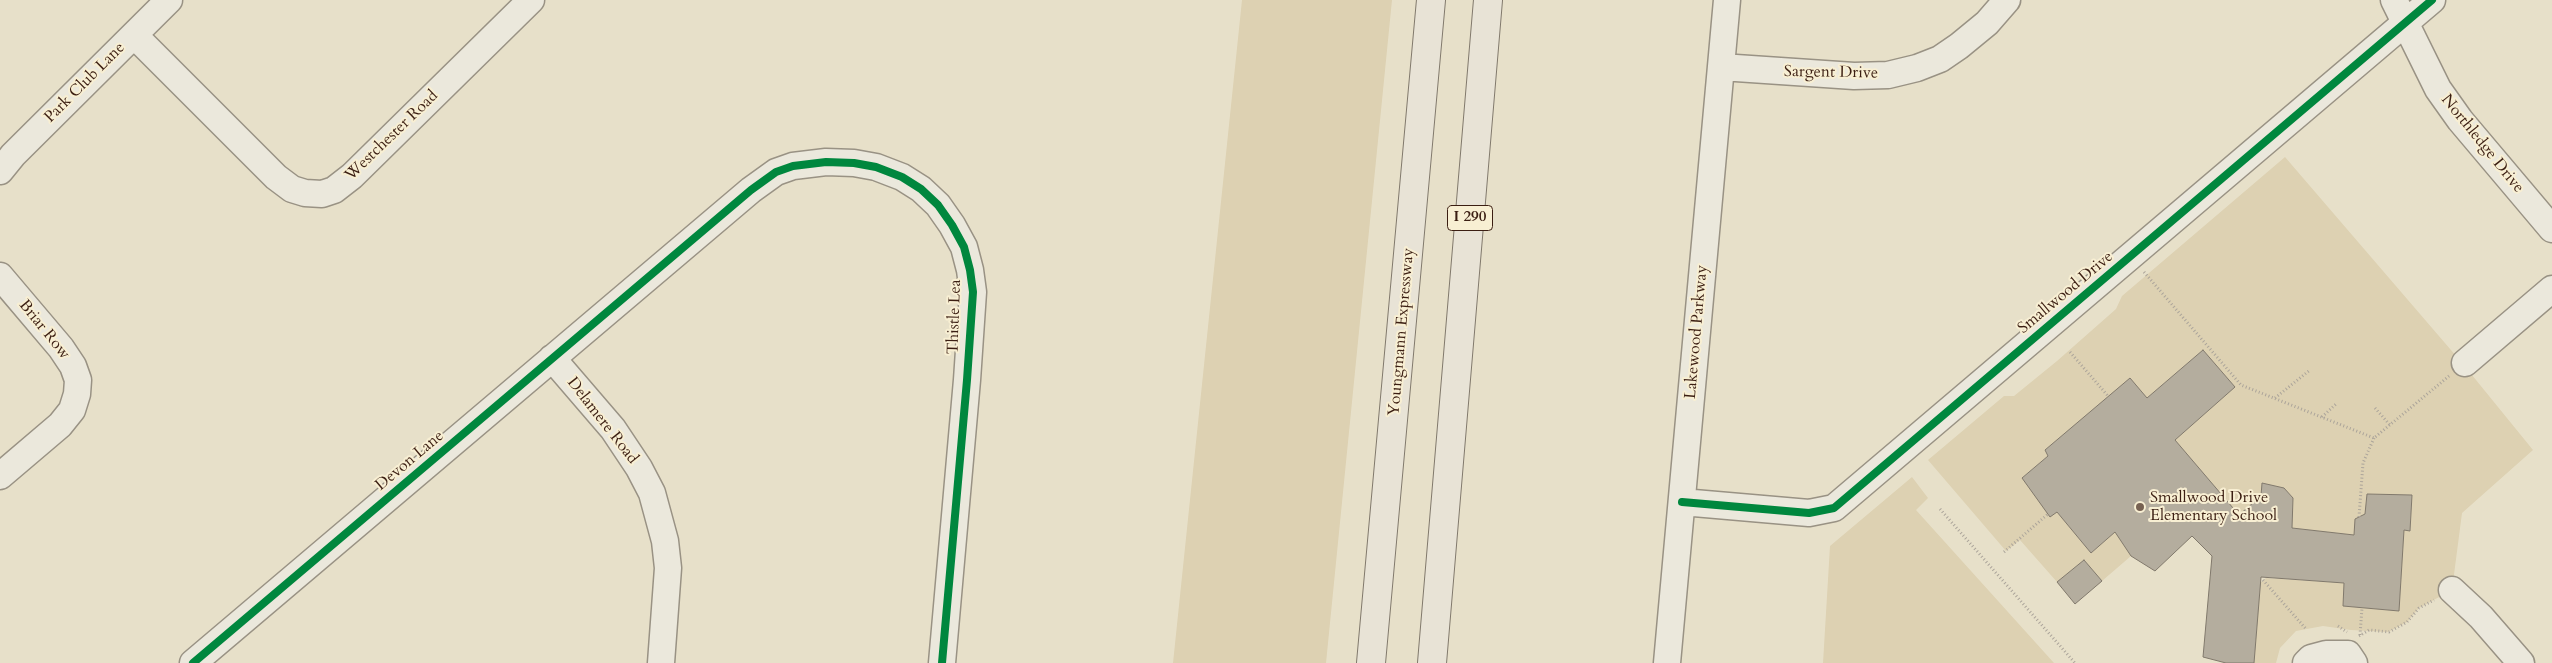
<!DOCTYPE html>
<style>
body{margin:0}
canvas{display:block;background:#e7e0c9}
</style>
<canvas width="2552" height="663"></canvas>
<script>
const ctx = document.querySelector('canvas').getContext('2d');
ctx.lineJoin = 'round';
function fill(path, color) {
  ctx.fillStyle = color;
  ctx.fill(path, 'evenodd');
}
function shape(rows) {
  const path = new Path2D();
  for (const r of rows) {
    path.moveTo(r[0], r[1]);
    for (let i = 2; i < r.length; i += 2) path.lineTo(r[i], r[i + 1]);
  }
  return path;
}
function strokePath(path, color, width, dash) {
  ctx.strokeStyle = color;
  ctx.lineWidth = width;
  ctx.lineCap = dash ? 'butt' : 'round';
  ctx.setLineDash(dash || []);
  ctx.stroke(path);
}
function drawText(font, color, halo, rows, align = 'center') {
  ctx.font = font + ' Cardo,serif';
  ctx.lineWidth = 4;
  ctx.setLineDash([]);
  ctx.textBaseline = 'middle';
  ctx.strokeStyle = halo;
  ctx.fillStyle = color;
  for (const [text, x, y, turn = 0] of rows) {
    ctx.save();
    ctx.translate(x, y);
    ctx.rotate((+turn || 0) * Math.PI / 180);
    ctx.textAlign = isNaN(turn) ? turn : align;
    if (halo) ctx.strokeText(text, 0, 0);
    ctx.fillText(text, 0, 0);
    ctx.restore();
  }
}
fill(shape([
 [1242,0,1392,0,1326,663,1173,663],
 [2285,157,2463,364,2533,450,2462,513,2452,590,2419,608,2407,622,2388,632,2351,630,2323,626,2296,631,2280,648,2276,663,2254,663,2260,583,2266,578,2344,583,2343,606,2399,611,2404,530,2410,531,2412,495,2367,494,2365,520,2354,535,2292,528,2293,498,2284,488,2262,483,2261,496,2239,515,2175,440,2235,387,2203,350,2147,398,2130,379,2045,450,2048,456,2023,477,2031,490,2057,512,2091,553,2115,532,2131,556,2102,581,2084,560,2057,582,2020,540,2006,551,1928,460,2004,396,2014,396,2057,361,2116,309,2122,296],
 [1912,477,1928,498,1916,510,2054,663,1823,663,1830,546]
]), '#ddd1b2');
const building = shape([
 [2203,350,2235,387,2175,440,2239,515,2261,496,2262,483,2284,488,2293,498,2292,528,2354,535,2355,519,2365,514,2367,494,2412,495,2410,531,2404,530,2399,611,2343,606,2344,583,2261,577,2254,663,2226,663,2203,657,2212,556,2192,536,2155,571,2131,556,2115,532,2091,553,2057,512,2050,517,2022,478,2048,456,2045,450,2130,378,2147,398,2203,350],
 [2084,560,2102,581,2075,604,2057,582,2084,560]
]);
fill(building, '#b4ad9e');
strokePath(building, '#81796c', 1);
const minor = shape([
 [2394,0,2438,89,2460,120,2552,229],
 [134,35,276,177,292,189,305,193,322,194,334,190,352,176,531,0],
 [1721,67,1854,76,1888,75,1917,68,1940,59,1959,46,1987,23,2007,0],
 [0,171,13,155,169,0],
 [0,276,61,348,73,366,78,380,77,394,72,410,60,425,0,476],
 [552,358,613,429,639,468,652,493,665,541,668,568,661,663],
 [2465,363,2552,289],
 [1682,502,1809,513,1834,508,2432,0],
 [2452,590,2481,617,2521,663],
 [193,663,751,190,776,172,793,166,826,162,854,163,876,167,902,177,921,189,938,205,952,225,964,247,970,270,973,292,967,380,942,663],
 [1667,663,1727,0],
 [2306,663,2311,658,2326,654,2348,654,2354,663]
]);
const highway = shape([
 [1371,663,1431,0],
 [1432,663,1488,0]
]);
strokePath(minor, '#999284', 29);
strokePath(highway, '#81796c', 30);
strokePath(shape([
 [2144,272,2241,385,2374,438,2449,376],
 [2070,352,2108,396],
 [2275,398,2310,370],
 [2375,408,2390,425],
 [2322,417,2336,404],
 [1940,509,2075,663],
 [2359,517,2363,463,2374,438],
 [2004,552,2048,514],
 [2263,580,2306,629],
 [2338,626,2347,632],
 [2360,635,2362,608],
 [2359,636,2369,630,2389,632,2407,622,2419,608,2434,600]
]), '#aba49a', 3, [1, 2.5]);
strokePath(minor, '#ebe8dc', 26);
strokePath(highway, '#e8e3d6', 28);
strokePath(shape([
 [1682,502,1809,513,1834,508,2432,0],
 [193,663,751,190,776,172,793,166,826,162,854,163,876,167,902,177,921,189,938,205,952,225,964,247,970,270,973,292,967,380,942,663]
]), '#00873e', 8);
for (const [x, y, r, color] of [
 [2140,507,5,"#776252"]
]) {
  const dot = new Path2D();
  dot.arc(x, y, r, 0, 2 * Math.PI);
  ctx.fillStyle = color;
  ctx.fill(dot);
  strokePath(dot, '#f8efd3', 2);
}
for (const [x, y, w] of [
 [1470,218,45]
]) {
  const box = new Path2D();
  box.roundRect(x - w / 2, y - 12.5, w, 25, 4);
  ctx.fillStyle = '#f8efd3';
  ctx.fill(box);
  strokePath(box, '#3b1e12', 1);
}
drawText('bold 15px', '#3b1e12', null, [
 ["I 290",1470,218]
]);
drawText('16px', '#3b1e12', '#f8efd3', [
 ["Sargent Drive",1831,73,1],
 ["Park Club Lane",85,83,-45],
 ["Westchester Road",392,136,-44],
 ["Northledge Drive",2482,144,51],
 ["Smallwood Drive",2066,293,-40],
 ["Thistle Lea",955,317,-88],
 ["Briar Row",44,330,51],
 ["Youngmann Expressway",1402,332,-85],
 ["Lakewood Parkway",1697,332,-85],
 ["Delamere Road",602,421,52],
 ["Devon Lane",410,461,-40]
]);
drawText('16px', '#3b1e12', '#f8efd3', [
 ["Smallwood Drive",2150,498],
 ["Elementary School",2150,516]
], 'left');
</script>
